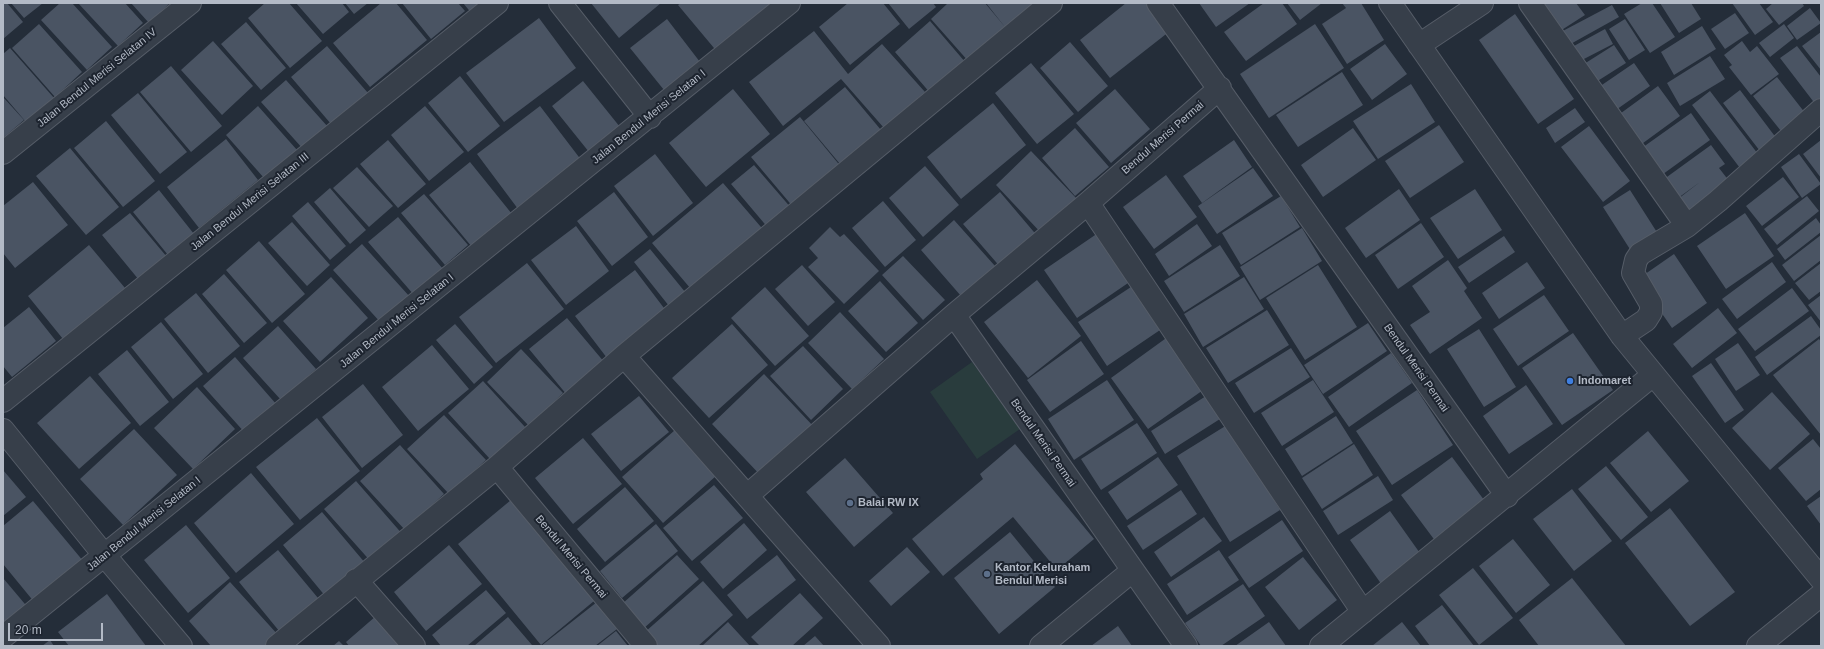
<!DOCTYPE html>
<style>
body{margin:0}
#map{position:relative;width:1824px;height:649px;overflow:hidden;background:#242d39;font-family:Arial,sans-serif}
canvas{display:block}
.frame{position:absolute;inset:0;border:4px solid #b3bac6;pointer-events:none}
.scale{position:absolute;left:8px;top:623px;width:95px;height:18px;box-sizing:border-box;border:2px solid #b3bac6;border-top:0;padding-left:5px;font-size:12px;line-height:14px;white-space:nowrap;color:#b3bac6;-webkit-text-stroke:3px #1d242f;paint-order:stroke}
</style>
<div id="map">
<canvas width="1824" height="649"></canvas>
<div class="frame"></div>
<div class="scale">20 m</div>
</div>
<script>
const ctx = document.querySelector('canvas').getContext('2d');
ctx.lineJoin = 'round';
function fill(path, color) {
  ctx.fillStyle = color;
  ctx.fill(path, 'evenodd');
}
function shape(rows) {
  const path = new Path2D();
  for (const r of rows) {
    path.moveTo(r[0], r[1]);
    for (let i = 2; i < r.length; i += 2) path.lineTo(r[i], r[i + 1]);
  }
  return path;
}
function strokePath(path, color, width, dash) {
  ctx.strokeStyle = color;
  ctx.lineWidth = width;
  ctx.lineCap = dash ? 'butt' : 'round';
  ctx.setLineDash(dash || []);
  ctx.stroke(path);
}
function drawText(font, color, halo, rows, align = 'center') {
  ctx.font = font + ' Arial,sans-serif';
  ctx.lineWidth = 4;
  ctx.setLineDash([]);
  ctx.textBaseline = 'middle';
  ctx.strokeStyle = halo;
  ctx.fillStyle = color;
  for (const [text, x, y, turn = 0] of rows) {
    ctx.save();
    ctx.translate(x, y);
    ctx.rotate((+turn || 0) * Math.PI / 180);
    ctx.textAlign = isNaN(turn) ? turn : align;
    if (halo) ctx.strokeText(text, 0, 0);
    ctx.fillText(text, 0, 0);
    ctx.restore();
  }
}
fill(shape([
 [972,362,1020,429,977,459,930,392]
]), '#293c3d');
fill(shape([
 [3,3,7,3,23,22,3,39],
 [11,3,43,3,24,18],
 [60,3,72,3,112,47,87,70,41,20],
 [78,3,125,3,143,23,118,46],
 [131,3,170,3,149,23],
 [265,3,289,3,322,41,290,68,248,18],
 [296,3,342,3,349,12,323,34],
 [345,3,368,3,354,14],
 [381,3,396,3,427,40,370,87,333,43],
 [402,3,458,3,465,11,431,39],
 [463,3,487,3,473,15],
 [591,3,661,3,619,38],
 [681,3,768,3,773,9,719,54,678,5],
 [848,3,883,3,900,24,850,65,819,27],
 [888,3,933,3,936,7,909,29],
 [948,3,985,3,1005,27,986,3,1048,3,969,62,931,19],
 [1126,3,1148,3,1170,31,1110,78,1080,40],
 [1199,3,1250,3,1216,27],
 [1264,3,1282,3,1297,24,1246,61,1224,32],
 [1287,3,1322,3,1300,20],
 [1342,3,1361,3,1384,40,1347,64,1322,24,1346,8],
 [1537,3,1576,3,1585,15,1557,33],
 [1642,3,1652,3,1675,37,1650,53,1624,14],
 [1660,3,1691,3,1701,19,1679,33],
 [1732,3,1759,3,1773,22,1755,35],
 [1773,3,1802,3,1804,6,1779,25,1766,9],
 [1612,5,1619,17,1567,46,1559,33],
 [1810,8,1821,23,1797,40,1787,26],
 [1735,13,1749,33,1725,49,1711,29],
 [1515,14,1574,99,1538,124,1479,40],
 [539,18,576,68,504,122,466,73],
 [667,19,700,62,664,90,630,48],
 [1625,19,1645,50,1629,60,1609,29],
 [930,21,966,63,931,94,895,52],
 [246,22,286,68,261,90,221,44],
 [39,24,82,72,55,97,12,48],
 [1315,24,1344,68,1269,118,1240,74],
 [1784,24,1794,38,1770,57,1759,43],
 [1702,26,1716,49,1674,75,1661,52],
 [1605,29,1613,44,1582,60,1574,46],
 [814,31,848,74,882,44,925,92,884,128,841,79,783,126,749,82],
 [1821,32,1821,70,1802,46],
 [213,41,253,86,222,115,181,70],
 [1742,41,1750,52,1757,46,1779,74,1751,95,1729,67,1732,65,1724,55],
 [1070,42,1108,86,1078,112,1040,68],
 [1385,44,1407,74,1372,100,1350,69],
 [1614,45,1626,63,1596,82,1584,64],
 [327,46,368,93,331,124,291,77],
 [1797,46,1821,77,1821,101,1816,105,1780,58],
 [10,48,54,98,26,122,3,95,3,54],
 [1710,56,1725,79,1680,106,1667,83],
 [1031,63,1074,114,1037,144,995,93],
 [1634,63,1650,86,1613,112,1596,89],
 [171,66,222,126,191,152,140,92],
 [1342,72,1363,105,1298,147,1276,115],
 [460,76,500,126,468,152,428,103],
 [1777,77,1809,118,1785,136,1753,96],
 [286,80,328,127,303,149,261,102],
 [583,81,620,127,589,152,552,106],
 [1411,84,1435,122,1378,159,1353,121],
 [1658,86,1680,116,1639,146,1617,116],
 [845,87,881,130,840,164,804,121],
 [733,89,770,134,706,187,669,143],
 [1115,89,1150,129,1111,163,1076,123],
 [1740,90,1780,143,1763,155,1723,103],
 [1710,91,1761,158,1743,172,1692,105],
 [138,93,187,152,160,174,111,115],
 [3,97,24,120,3,138],
 [993,103,1026,145,961,199,927,157],
 [258,106,297,150,264,178,226,135],
 [425,106,464,152,429,181,391,135],
 [540,106,585,165,521,213,477,154],
 [1575,108,1585,122,1555,143,1546,128],
 [1691,113,1710,140,1659,177,1639,150],
 [800,117,842,168,794,208,751,157],
 [106,121,155,181,123,207,74,148],
 [1439,125,1464,162,1410,198,1385,161],
 [1589,126,1630,181,1603,202,1561,147],
 [1075,128,1109,167,1075,196,1042,158],
 [1353,128,1376,160,1323,197,1301,165],
 [226,139,258,180,199,228,167,187],
 [388,140,426,184,398,208,360,164],
 [1234,140,1252,167,1202,203,1183,176],
 [1821,140,1821,178,1803,154],
 [1711,145,1725,164,1719,168,1733,186,1692,217,1678,199,1700,182,1674,201,1660,182],
 [70,148,119,207,86,235,36,176],
 [1031,151,1078,200,1043,235,996,185],
 [655,154,693,203,653,236,614,186],
 [1799,154,1821,184,1802,198,1781,167],
 [470,162,512,214,472,247,429,195],
 [754,165,792,209,769,229,731,184],
 [925,166,959,205,923,237,889,198],
 [357,167,393,206,369,227,333,188],
 [1253,168,1273,196,1217,234,1198,206],
 [1166,175,1197,217,1154,249,1123,207],
 [1783,177,1799,197,1762,226,1746,206],
 [33,182,68,225,15,268,3,253,3,206],
 [723,183,767,234,696,295,652,243],
 [330,188,366,230,350,244,314,202],
 [1399,189,1420,220,1366,258,1345,228],
 [1475,189,1502,230,1458,259,1430,218],
 [159,190,194,234,168,255,133,212],
 [1630,190,1660,237,1633,254,1603,207],
 [614,192,648,237,612,266,577,221],
 [1000,192,1039,238,1002,269,963,224],
 [424,194,468,245,445,265,401,213],
 [1281,196,1300,227,1241,265,1222,233],
 [1807,196,1819,211,1777,245,1764,229],
 [883,201,916,240,885,267,852,228],
 [308,202,346,246,330,260,292,216],
 [130,213,167,257,139,280,102,235],
 [1745,213,1774,256,1726,289,1697,246],
 [398,217,443,269,414,295,368,242],
 [1816,218,1821,225,1821,232,1785,260,1777,249],
 [954,220,995,266,961,296,921,250],
 [292,222,330,265,307,286,268,243],
 [1421,223,1444,257,1398,289,1375,255],
 [1197,224,1212,246,1169,276,1155,254],
 [576,226,609,271,566,305,531,260],
 [830,227,840,237,844,234,879,271,844,304,808,267,818,258,809,248],
 [1302,228,1322,261,1260,300,1240,267],
 [1098,233,1131,281,1077,318,1044,270],
 [1821,235,1821,260,1794,281,1782,265],
 [1504,236,1515,252,1469,283,1458,267],
 [259,241,305,294,272,323,226,270],
 [362,244,410,297,381,323,333,270],
 [89,245,125,288,63,339,28,296],
 [1220,245,1240,276,1184,312,1164,281],
 [650,249,690,298,673,311,634,262],
 [1674,254,1707,303,1672,328,1638,279],
 [903,256,945,300,923,320,882,275],
 [1448,260,1467,288,1464,291,1482,318,1430,354,1410,325,1430,312,1412,286],
 [1527,262,1545,288,1499,319,1482,293],
 [1772,262,1786,282,1737,319,1722,299],
 [527,263,564,309,496,363,459,317],
 [1821,263,1821,291,1809,300,1795,283],
 [802,265,835,302,808,326,775,289],
 [1318,265,1357,327,1305,360,1266,298],
 [635,270,667,312,607,358,575,316],
 [224,274,267,323,244,343,202,294],
 [331,277,368,318,320,362,283,321],
 [1244,277,1264,309,1203,347,1184,314],
 [1037,280,1081,336,1028,378,984,322],
 [880,281,918,323,886,352,848,311],
 [1134,285,1163,328,1107,366,1078,322],
 [765,287,809,336,775,366,731,318],
 [1792,288,1809,311,1755,351,1738,329],
 [196,293,240,346,208,373,164,319],
 [1544,295,1569,331,1518,366,1493,329],
 [1821,295,1821,322,1808,305],
 [29,307,56,341,12,377,3,366,3,328],
 [1718,308,1737,333,1692,368,1673,344],
 [1267,310,1289,345,1228,383,1206,348],
 [840,312,884,359,852,389,808,343],
 [1811,316,1821,330,1821,335,1767,375,1755,357],
 [567,318,605,363,567,395,529,349],
 [161,322,203,374,173,399,131,347],
 [1368,323,1387,351,1323,394,1304,365],
 [455,324,493,367,474,384,436,340],
 [732,324,768,365,709,418,672,378],
 [278,326,316,369,281,400,243,358],
 [1479,329,1516,387,1484,407,1447,349],
 [1573,333,1613,390,1562,425,1522,368],
 [1169,336,1206,388,1148,429,1111,378],
 [1819,339,1821,342,1821,435,1773,375],
 [1081,341,1104,374,1050,412,1027,380],
 [1738,343,1760,375,1736,391,1715,359],
 [432,345,469,389,418,431,382,387],
 [803,346,843,389,811,420,770,376],
 [1291,348,1310,377,1254,413,1235,383],
 [521,349,563,393,529,426,487,382],
 [127,350,169,402,140,426,98,374],
 [1391,353,1412,383,1349,427,1328,397],
 [235,357,277,405,246,434,203,386],
 [1711,363,1744,410,1725,423,1692,376],
 [764,374,815,428,763,478,712,424],
 [90,376,131,423,79,469,37,423],
 [1107,380,1134,420,1074,460,1048,419],
 [1313,380,1334,412,1282,446,1261,413],
 [483,381,525,427,490,459,448,413],
 [363,384,403,435,362,468,322,417],
 [1526,385,1553,424,1509,454,1483,416],
 [197,387,235,429,193,469,154,428],
 [1417,390,1453,445,1392,485,1356,431],
 [1772,392,1810,434,1770,470,1732,428],
 [639,396,669,432,621,471,591,434],
 [1206,396,1220,419,1165,454,1151,431],
 [444,415,486,460,449,494,407,449],
 [1336,416,1353,443,1302,476,1285,449],
 [317,418,360,471,300,520,256,467],
 [1137,423,1157,453,1101,490,1081,459],
 [1227,425,1280,510,1230,542,1177,456],
 [134,429,177,475,123,525,80,479],
 [675,430,716,476,663,523,622,477],
 [1648,431,1689,481,1651,512,1610,463],
 [583,438,622,484,573,524,535,478],
 [1813,439,1821,449,1821,489,1806,501,1778,468],
 [1015,444,1094,539,1057,570,1013,517,943,576,912,539,983,479,980,474],
 [1354,444,1373,475,1322,509,1302,478],
 [400,445,444,494,405,530,360,481],
 [1158,457,1178,485,1127,520,1108,492],
 [1452,457,1487,504,1436,542,1401,495],
 [845,458,893,513,854,547,806,492],
 [1606,466,1648,517,1621,540,1578,489],
 [3,470,26,497,3,516],
 [251,473,294,524,236,573,194,523],
 [1378,476,1393,500,1338,535,1323,511],
 [356,481,404,536,373,564,324,509],
 [714,485,743,518,692,561,663,528],
 [625,487,654,521,605,562,577,529],
 [1572,489,1612,541,1574,571,1533,519],
 [1181,490,1197,514,1143,550,1127,526],
 [1821,496,1821,525,1807,506],
 [511,500,594,601,541,645,458,544],
 [33,501,84,562,35,603,3,564,3,526],
 [1670,508,1735,592,1690,626,1625,543],
 [1390,511,1422,556,1382,585,1350,540],
 [322,512,366,564,326,597,283,545],
 [1204,517,1222,541,1171,577,1154,552],
 [1282,520,1303,551,1249,588,1228,557],
 [744,523,767,550,723,589,700,562],
 [656,524,678,551,622,598,600,571],
 [186,525,230,578,188,613,144,560],
 [1010,532,1055,587,999,634,954,578],
 [1513,539,1550,585,1516,613,1479,566],
 [449,545,482,584,426,631,394,592],
 [907,547,930,572,891,606,869,581],
 [278,550,323,604,284,637,239,582],
 [1219,550,1239,580,1187,615,1167,584],
 [677,555,699,579,643,629,622,604],
 [777,555,796,580,747,619,727,595],
 [1303,557,1337,600,1299,630,1265,587],
 [1473,568,1513,618,1479,645,1439,595],
 [3,578,30,610,3,633],
 [1572,578,1626,646,1539,646,1519,620],
 [703,581,733,615,698,646,657,646,645,632],
 [230,582,279,636,268,646,211,646,189,621],
 [1243,584,1265,616,1221,646,1201,646,1185,623],
 [486,590,506,613,467,646,441,646,432,635],
 [800,593,823,618,792,646,760,646,751,637],
 [107,594,146,646,69,646,58,632],
 [597,602,617,629,595,646,541,646],
 [1442,605,1474,646,1430,646,1415,626],
 [376,616,403,646,349,646,346,642],
 [508,617,532,645,474,646],
 [728,622,750,646,702,646],
 [1269,622,1286,646,1235,646],
 [1402,622,1421,646,1372,646],
 [1118,626,1132,646,1091,646],
 [616,631,628,646,597,646],
 [815,636,824,646,803,646],
 [50,640,54,646,42,646],
 [339,641,344,646,333,646]
]), '#4a5463');
const street = shape([
 [560,3,650,117],
 [1158,3,1507,496],
 [1390,3,1622,336,1821,579],
 [1530,3,1687,226],
 [1419,45,1482,3],
 [3,153,190,3],
 [1088,203,1363,612],
 [954,315,1186,646],
 [1622,336,1646,320,1651,312,1651,304,1633,273,1636,260,1640,254,1687,226,1718,201,1821,110],
 [624,356,879,646],
 [3,401,497,3],
 [3,430,105,556,181,646],
 [497,467,646,646],
 [748,495,954,315,1088,203,1220,88],
 [356,580,414,646],
 [3,637,789,3],
 [277,646,497,467,624,356,1051,3],
 [1041,646,1132,571],
 [1321,646,1653,375],
 [1758,646,1821,595]
]);
strokePath(street, '#565d68', 24);
strokePath(street, '#373f4a', 22);
for (const [x, y, r, color] of [
 [1570,381,4,"#3f7fe0"],
 [850,503,4,"#5c6f8a"],
 [987,574,4,"#5c6f8a"]
]) {
  const dot = new Path2D();
  dot.arc(x, y, r, 0, 2 * Math.PI);
  ctx.fillStyle = color;
  ctx.fill(dot);
  strokePath(dot, '#1d242f', 1.5);
}
drawText('11px', '#b3bac6', '#1d242f', [
 ["Jalan Bendul Merisi Selatan IV",97,78,-39],
 ["Jalan Bendul Merisi Selatan I",649,117,-39],
 ["Bendul Merisi Permai",1163,138,-41],
 ["Jalan Bendul Merisi Selatan III",250,202,-39],
 ["Jalan Bendul Merisi Selatan I",397,321,-39],
 ["Bendul Merisi Permai",1416,368,55],
 ["Bendul Merisi Permai",1043,443,55],
 ["Jalan Bendul Merisi Selatan I",144,524,-39],
 ["Bendul Merisi Permai",571,557,50]
]);
drawText('bold 11px', '#b3bac6', '#1d242f', [
 ["Indomaret",1578,381],
 ["Balai RW IX",858,503],
 ["Kantor Keluraham",995,568],
 ["Bendul Merisi",995,581]
], 'left');
</script>
